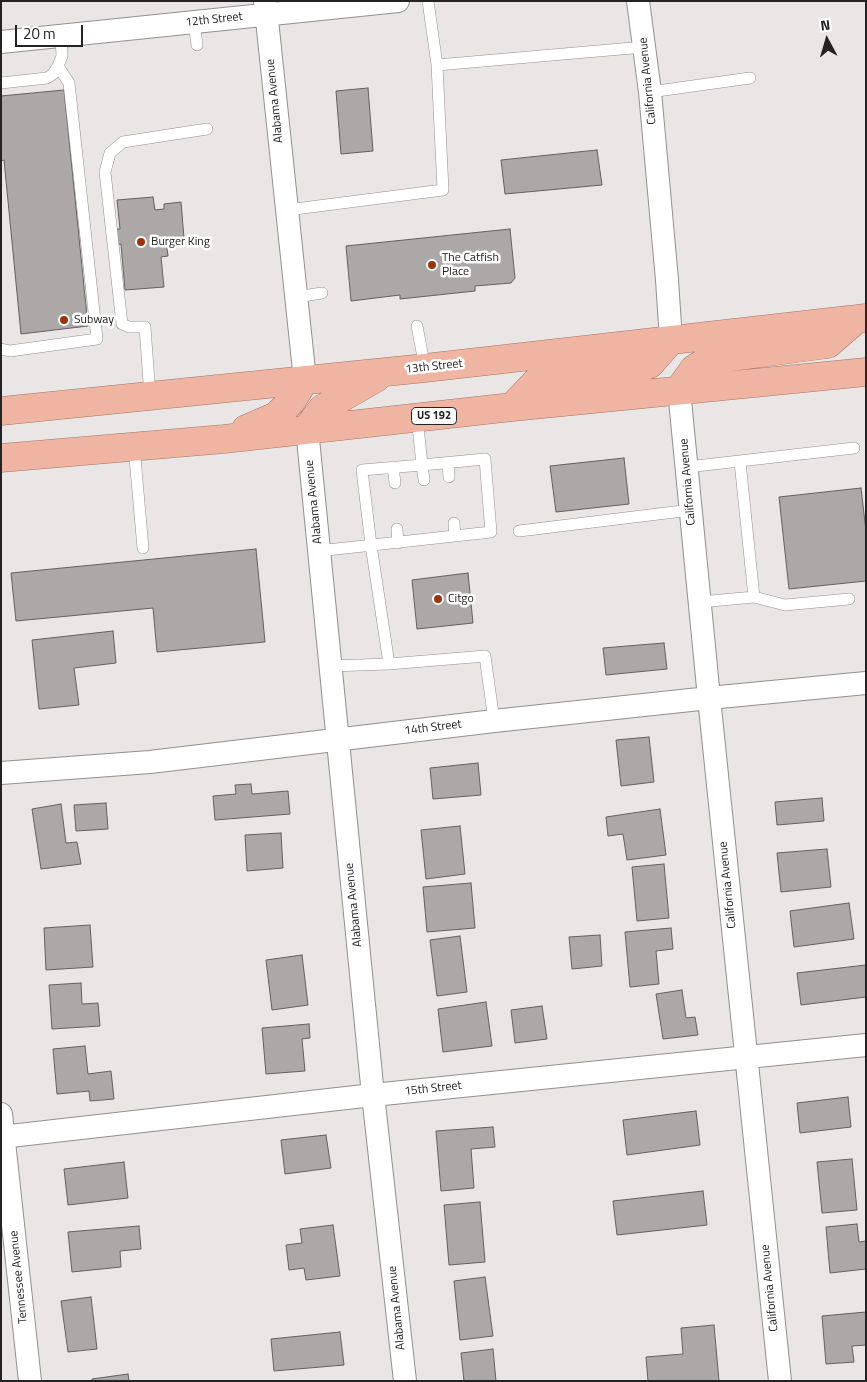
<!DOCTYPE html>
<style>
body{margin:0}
#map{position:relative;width:867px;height:1382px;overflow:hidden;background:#e9e6e5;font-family:"Titillium Web",sans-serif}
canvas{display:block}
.frame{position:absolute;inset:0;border:2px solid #242222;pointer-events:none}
.north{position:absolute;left:802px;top:15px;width:50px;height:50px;-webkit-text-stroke:4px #fff;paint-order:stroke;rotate:354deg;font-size:14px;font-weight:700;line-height:20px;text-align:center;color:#242222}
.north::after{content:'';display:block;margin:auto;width:18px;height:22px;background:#242222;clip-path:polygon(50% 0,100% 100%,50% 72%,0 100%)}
.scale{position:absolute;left:15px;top:25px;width:68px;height:22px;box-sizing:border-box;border:2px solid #242222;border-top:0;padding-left:6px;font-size:15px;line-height:18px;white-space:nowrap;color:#242222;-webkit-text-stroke:4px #fff;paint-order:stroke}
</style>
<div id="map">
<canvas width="867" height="1382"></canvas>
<div class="frame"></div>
<div class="north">N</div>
<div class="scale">20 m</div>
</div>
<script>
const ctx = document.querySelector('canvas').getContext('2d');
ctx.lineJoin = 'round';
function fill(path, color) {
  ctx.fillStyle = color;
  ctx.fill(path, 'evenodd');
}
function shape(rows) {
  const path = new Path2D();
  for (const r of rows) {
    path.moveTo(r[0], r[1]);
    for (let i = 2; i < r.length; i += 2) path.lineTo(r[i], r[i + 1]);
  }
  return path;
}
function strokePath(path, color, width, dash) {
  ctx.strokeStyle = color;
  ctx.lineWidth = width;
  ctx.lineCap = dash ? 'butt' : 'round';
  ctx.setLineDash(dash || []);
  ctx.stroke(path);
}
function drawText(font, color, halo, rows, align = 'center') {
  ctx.font = font + ' "Titillium Web",sans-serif';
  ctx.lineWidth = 5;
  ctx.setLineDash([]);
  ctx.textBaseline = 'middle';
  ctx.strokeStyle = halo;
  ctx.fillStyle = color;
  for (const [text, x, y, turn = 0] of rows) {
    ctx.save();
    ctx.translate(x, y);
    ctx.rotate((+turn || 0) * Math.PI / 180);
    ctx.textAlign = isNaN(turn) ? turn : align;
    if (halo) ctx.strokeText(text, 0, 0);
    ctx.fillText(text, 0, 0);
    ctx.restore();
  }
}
const building = shape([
 [368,88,373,151,341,154,336,91,368,88],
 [64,90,88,326,21,334,4,160,1,161,1,96,64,90],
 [597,150,602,185,505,194,501,160,597,150],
 [153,197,155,210,164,209,164,204,181,202,184,238,166,240,168,256,161,257,164,287,125,290,121,244,115,245,114,229,120,229,117,200,153,197],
 [510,229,515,278,511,283,475,286,475,291,400,299,400,295,351,301,346,246,510,229],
 [624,458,629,504,556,512,550,466,624,458],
 [861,488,866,531,866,581,789,589,779,497,861,488],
 [256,549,265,642,157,652,153,608,16,621,11,573,256,549],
 [468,573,473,623,417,629,412,580,468,573],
 [113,631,116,663,74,668,79,705,39,709,32,640,113,631],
 [664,643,667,669,606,675,603,648,664,643],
 [649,737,654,782,621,786,616,740,649,737],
 [478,763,481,795,433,799,430,768,478,763],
 [251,784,252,794,288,791,290,814,215,820,213,796,236,794,235,785,251,784],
 [822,798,824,821,777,825,775,802,822,798],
 [106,803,108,829,76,831,74,805,106,803],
 [61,804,66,843,77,842,81,864,41,869,32,809,61,804],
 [660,809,666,855,627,860,623,834,608,836,606,817,660,809],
 [460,826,465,874,426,879,421,830,460,826],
 [281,833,283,868,247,871,245,835,281,833],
 [827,849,831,887,781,892,777,853,827,849],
 [664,864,669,918,637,921,632,867,664,864],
 [471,883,475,928,427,932,423,887,471,883],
 [849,903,854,939,794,947,790,911,849,903],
 [90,925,93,967,46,970,44,928,90,925],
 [671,928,673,949,656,951,659,984,630,987,625,932,671,928],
 [600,935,602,966,572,969,569,937,600,935],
 [460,936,467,992,437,996,430,940,460,936],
 [302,955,308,1005,272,1010,266,960,302,955],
 [866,965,866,997,801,1005,797,973,866,965],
 [81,983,82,1004,98,1003,100,1026,52,1029,49,985,81,983],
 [682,990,686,1018,695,1017,698,1035,663,1039,656,994,682,990],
 [486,1002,492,1046,443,1052,438,1009,486,1002],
 [542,1006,547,1039,515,1043,511,1010,542,1006],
 [309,1024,310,1038,302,1039,305,1071,266,1074,262,1028,309,1024],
 [85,1046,88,1074,111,1071,114,1099,90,1101,89,1091,57,1094,53,1049,85,1046],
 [848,1097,851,1127,800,1133,797,1103,848,1097],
 [696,1111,700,1145,627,1155,623,1120,696,1111],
 [493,1127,495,1147,471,1149,474,1188,441,1191,436,1131,493,1127],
 [326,1135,331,1168,285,1174,281,1140,326,1135],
 [852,1159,857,1210,822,1213,817,1162,852,1159],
 [124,1162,128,1198,68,1205,64,1169,124,1162],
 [703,1191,707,1225,617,1235,613,1201,703,1191],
 [480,1202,485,1262,449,1265,444,1205,480,1202],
 [857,1224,859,1242,866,1241,866,1269,830,1273,826,1227,857,1224],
 [333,1225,340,1276,306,1280,304,1268,289,1270,286,1245,302,1243,300,1229,333,1225],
 [139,1226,141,1249,120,1251,121,1267,72,1272,68,1232,139,1226],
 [485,1277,493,1336,460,1340,454,1281,485,1277],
 [91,1297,97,1349,68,1352,61,1301,91,1297],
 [866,1312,866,1345,852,1346,854,1362,826,1364,822,1316,866,1312],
 [714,1325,719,1381,648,1381,646,1357,683,1354,681,1328,714,1325],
 [340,1332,344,1365,274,1371,271,1339,340,1332],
 [493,1349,496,1381,464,1381,461,1353,493,1349],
 [128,1374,129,1381,92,1381,92,1379,128,1374]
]);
fill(building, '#aca8a7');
strokePath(building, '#63605f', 1);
const service = shape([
 [194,22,197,45],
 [437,65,644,47],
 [1,83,47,78,53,74,58,66,62,56,61,36],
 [650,92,750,78],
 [287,210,443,190,437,65,428,1],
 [296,297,322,293],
 [417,326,425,368],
 [1,349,10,351,97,339,69,83,58,66],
 [150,396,145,327,129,327,122,324,105,172,110,153,123,142,207,129],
 [134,447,143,548],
 [740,462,754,597],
 [448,463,449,477],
 [393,467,395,483],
 [687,467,854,448],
 [454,523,455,536],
 [397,529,398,543],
 [519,531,691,510],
 [318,551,491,532,485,459,422,465,417,417],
 [700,602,754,597,785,605,849,599],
 [389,664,371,545,362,470,422,465,424,480],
 [330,666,389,664,485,656,494,721]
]);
const minor = shape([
 [265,1,305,380],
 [638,1,650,92,667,280,671,340],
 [1,42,398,1],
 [679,390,709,698,780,1381],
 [307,429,373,1095,405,1381],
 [1,773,150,762,494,721,709,698,866,683],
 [1,1114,30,1381],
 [1,1137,373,1095,866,1045]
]);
const trunk = shape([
 [679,390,694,369,708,360,828,344,857,319],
 [512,407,535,383,634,371,650,364,671,340],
 [1,411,425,368,866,318],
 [246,429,276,416,290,403,305,380],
 [307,429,322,409,376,378],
 [1,458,224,439,512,407,866,372]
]);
strokePath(service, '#93908f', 12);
strokePath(minor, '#93908f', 24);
strokePath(trunk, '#a57566', 29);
strokePath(service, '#fff', 11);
strokePath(minor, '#fff', 22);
strokePath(trunk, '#efb4a2', 28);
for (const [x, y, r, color] of [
 [141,242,5,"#9a330e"],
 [432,265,5,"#9a330e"],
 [64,320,5,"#9a330e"],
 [438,599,5,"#9a330e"]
]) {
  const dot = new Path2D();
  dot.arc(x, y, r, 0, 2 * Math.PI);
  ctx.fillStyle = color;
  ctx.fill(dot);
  strokePath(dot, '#fff', 2);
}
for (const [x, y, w] of [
 [434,416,45]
]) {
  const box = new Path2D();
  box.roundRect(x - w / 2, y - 8.5, w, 17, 4);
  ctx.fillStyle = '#fff';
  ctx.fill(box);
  strokePath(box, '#242222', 1);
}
drawText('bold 11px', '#242222', null, [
 ["US 192",434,416]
]);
drawText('12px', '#242222', '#fff', [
 ["12th Street",214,20,-6],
 ["California Avenue",648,81,-96],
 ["Alabama Avenue",275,101,-96],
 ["13th Street",434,367,-6],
 ["California Avenue",688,482,-95],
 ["Alabama Avenue",314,502,-96],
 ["14th Street",433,728,-7],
 ["California Avenue",728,885,-96],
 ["Alabama Avenue",354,905,-96],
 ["15th Street",433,1089,-6],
 ["Tennessee Avenue",19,1277,-96],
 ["California Avenue",770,1288,-96],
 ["Alabama Avenue",397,1308,-96]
]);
drawText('12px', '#242222', '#fff', [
 ["Burger King",151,242],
 ["The Catfish",442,258],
 ["Place",442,272],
 ["Subway",74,320],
 ["Citgo",448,599]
], 'left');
</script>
